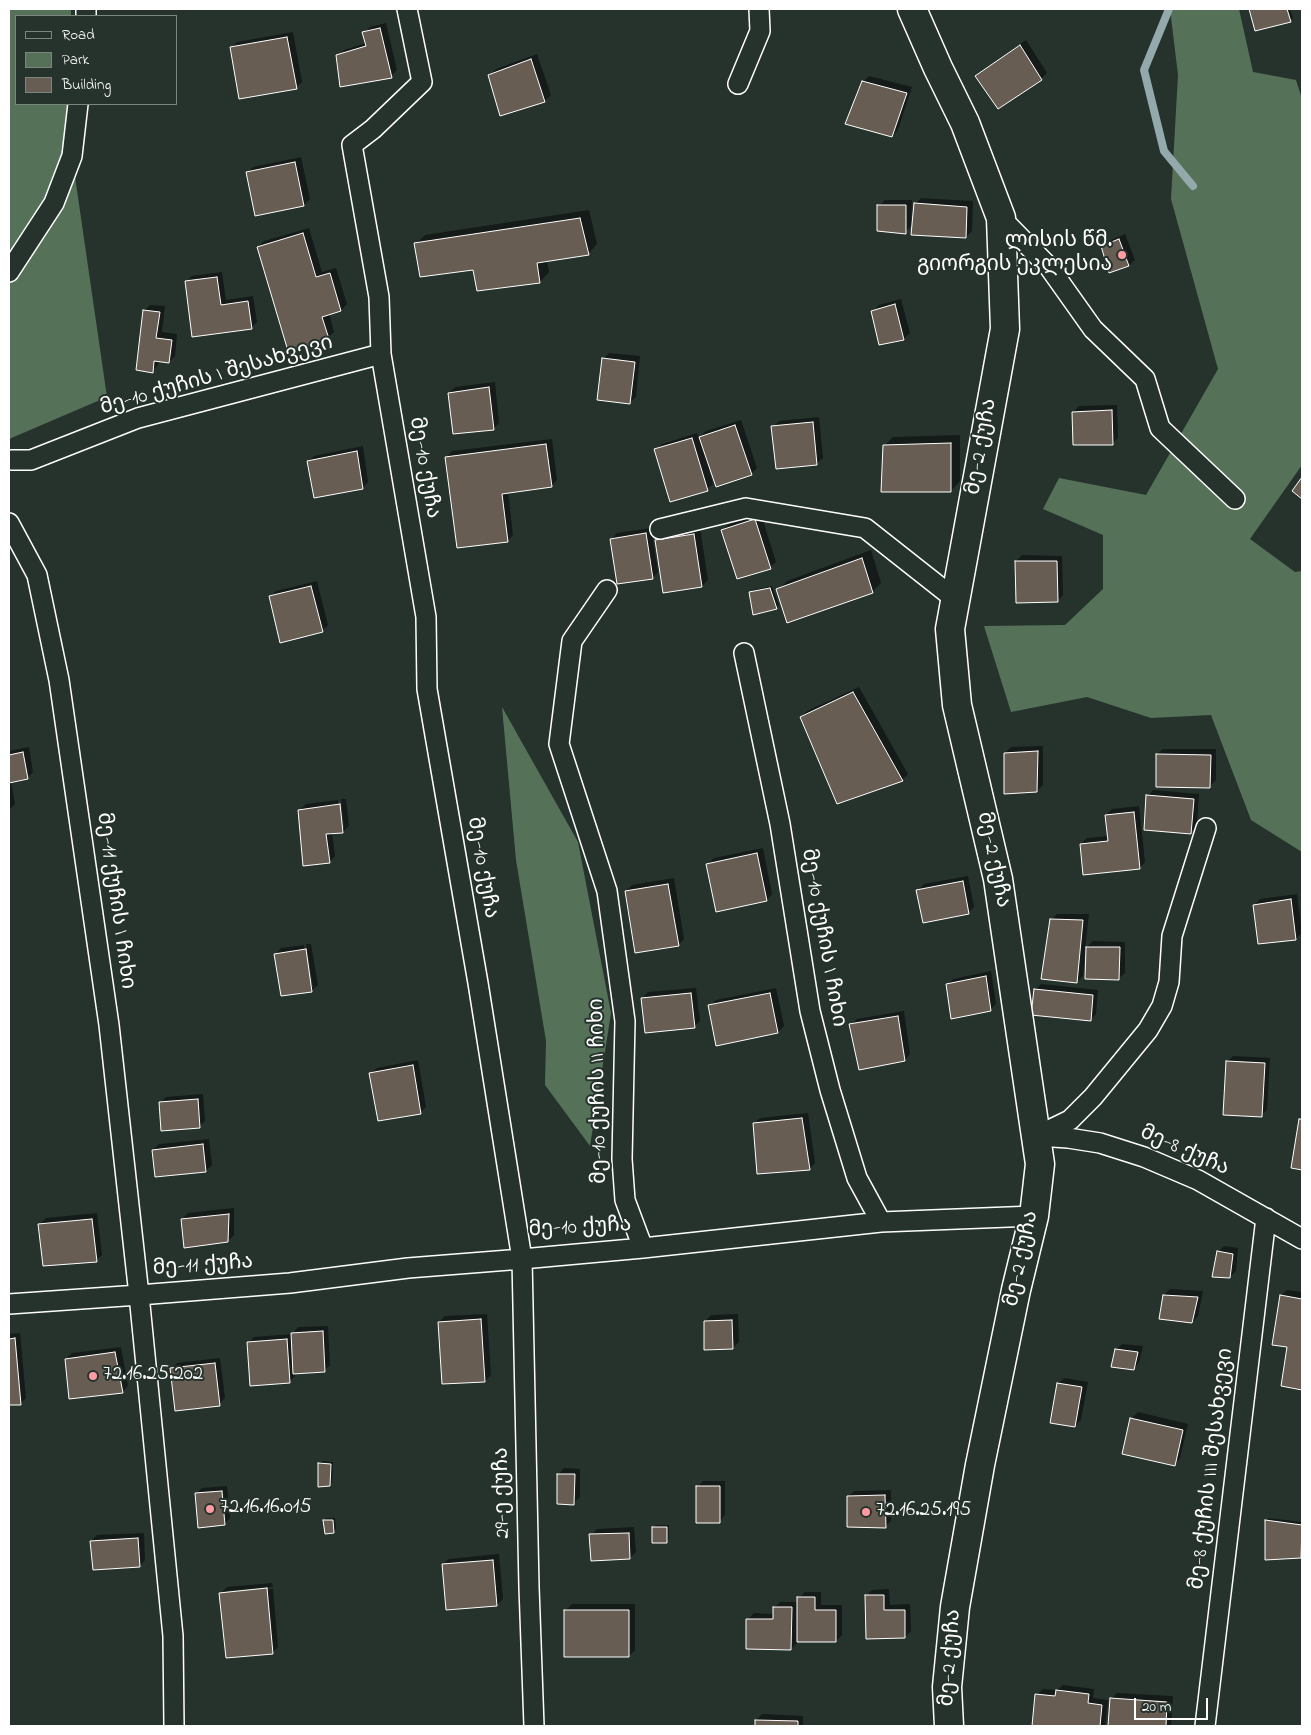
<!DOCTYPE html>
<meta charset="utf-8">
<style>
body{margin:0}
#map{position:relative;width:1311px;height:1735px;overflow:hidden;background:#26332d;font-family:"Indie Flower",sans-serif}
canvas{display:block}
.frame{position:absolute;inset:0;border:10px solid #fff;pointer-events:none}
.legend{position:absolute;left:15px;top:15px;width:162px;height:90px;box-sizing:border-box;background:#26332d;border:1px solid #7d8581;margin:0;padding:6px 9px;list-style:none;font-size:15px;color:#fff}
.legend li{display:flex;align-items:center;gap:10px;height:25px}
.legend b{width:25px;border:1px solid #7d8581}
.scale{position:absolute;left:1134px;top:1698px;width:74px;height:22px;box-sizing:border-box;border:2px solid #fff;border-top:0;padding-left:6px;font-size:15px;line-height:18px;white-space:nowrap;color:#fff;-webkit-text-stroke:4px #26332d;paint-order:stroke}
</style>
<div id="map">
<canvas width="1311" height="1735"></canvas>
<div class="frame"></div>
<ul class="legend">
<li><b style="height:6px;background:#26332d"></b>Road</li>
<li><b style="height:14px;background:#557259"></b>Park</li>
<li><b style="height:14px;background:#685d53"></b>Building</li>
</ul>
<div class="scale">20 m</div>
</div>
<script>
const ctx = document.querySelector('canvas').getContext('2d');
ctx.lineJoin = 'round';
function fill(path, color) {
  ctx.fillStyle = color;
  ctx.fill(path, 'evenodd');
}
function shape(rows) {
  const path = new Path2D();
  for (const r of rows) {
    path.moveTo(r[0], r[1]);
    for (let i = 2; i < r.length; i += 2) path.lineTo(r[i], r[i + 1]);
  }
  return path;
}
function strokePath(path, color, width, dash) {
  ctx.strokeStyle = color;
  ctx.lineWidth = width;
  ctx.lineCap = dash ? 'butt' : 'round';
  ctx.setLineDash(dash || []);
  ctx.stroke(path);
}
function drawText(font, color, halo, rows, align = 'center') {
  ctx.font = font + ' "Indie Flower","Noto Sans Georgian",sans-serif';
  ctx.lineWidth = 4;
  ctx.setLineDash([]);
  ctx.textBaseline = 'middle';
  ctx.strokeStyle = halo;
  ctx.fillStyle = color;
  for (const [text, x, y, turn = 0] of rows) {
    ctx.save();
    ctx.translate(x, y);
    ctx.rotate((+turn || 0) * Math.PI / 180);
    ctx.textAlign = isNaN(turn) ? turn : align;
    if (halo) ctx.strokeText(text, 0, 0);
    ctx.fillText(text, 0, 0);
    ctx.restore();
  }
}
fill(shape([
 [9,9,71,9,71,16,16,16,16,104,72,104,72,156,107,397,9,439],
 [1170,9,1239,9,1253,72,1296,80,1302,99,1302,465,1250,539,1295,572,1302,571,1302,852,1251,820,1211,715,1151,718,1087,697,1011,712,984,626,1065,625,1103,589,1103,535,1043,509,1059,478,1146,495,1218,369,1171,199,1178,75],
 [502,707,578,842,611,1013,590,1146,545,1085,546,1041,516,860]
]), '#557259');
fill(shape([
 [1250,9,1290,9,1293,18,1290,20,1256,30],
 [386,23,397,70,391,76,338,56,344,50,366,43,364,33,370,27],
 [293,32,302,82,297,87,231,48,237,42],
 [1026,40,1047,73,1041,79,998,107,977,76,983,70],
 [537,54,551,95,545,101,501,114,490,75,496,69],
 [869,76,912,87,898,130,892,136,863,82],
 [301,157,310,199,304,205,247,173,253,167],
 [921,198,973,201,972,231,966,237,915,204],
 [885,200,912,200,911,226,905,232,879,206],
 [589,210,597,244,588,254,547,260,549,272,540,282,474,268,416,244,425,235],
 [309,228,322,272,336,268,347,304,341,310,329,313,334,332,328,337,258,247,264,241],
 [1125,234,1135,260,1129,265,1110,271,1102,247,1108,241],
 [222,272,226,300,253,296,257,322,251,328,186,282,192,276],
 [901,299,910,333,904,339,880,344,873,311,879,305],
 [150,305,165,306,162,332,177,334,175,356,169,362,159,361,158,365,152,371,144,311],
 [609,353,640,356,636,397,630,402,603,359],
 [495,382,499,423,493,429,449,393,455,387],
 [1117,405,1118,438,1112,444,1073,412,1079,406],
 [819,417,823,458,817,463,773,427,779,421],
 [741,420,757,468,751,474,709,470,713,484,707,489,656,450,662,444,697,433,699,438,706,431],
 [960,435,960,481,951,491,884,446,893,437],
 [552,439,557,480,551,486,508,492,513,535,507,541,447,457,452,451],
 [363,446,368,482,362,488,308,462,314,456],
 [761,514,776,562,770,567,723,530,729,524],
 [651,528,658,572,652,578,612,539,617,533],
 [700,528,708,580,702,586,664,591,656,540,662,534],
 [871,550,881,583,872,592,778,590,787,581],
 [1022,555,1062,556,1063,595,1058,601,1016,561],
 [317,581,328,625,322,631,270,597,276,591],
 [772,586,779,605,777,608,754,614,750,592,753,590],
 [859,687,908,774,902,780,801,717,807,711],
 [1043,746,1043,785,1037,791,1005,753,1011,747],
 [29,747,33,772,27,778,11,781,15,804,9,810,9,751],
 [1163,749,1216,749,1216,780,1210,786,1157,754],
 [1153,790,1199,794,1197,826,1191,832,1148,796],
 [341,799,346,799,349,826,343,832,332,832,335,856,329,862,300,810,306,804,338,800,342,828,344,828],
 [1139,806,1145,862,1140,868,1081,844,1087,838,1108,836,1106,815,1112,809],
 [763,848,772,894,767,900,708,864,714,858],
 [968,876,974,907,968,913,918,890,924,884],
 [674,878,684,939,678,945,626,891,632,885],
 [1297,894,1302,933,1296,939,1255,905,1260,899],
 [1057,914,1089,914,1085,949,1093,941,1125,942,1125,973,1119,978,1085,954,1083,976,1077,982,1051,920],
 [306,944,311,944,318,985,312,990,276,954,281,948,304,945,310,987,313,987],
 [991,971,996,1004,990,1010,947,985,953,979],
 [1041,984,1098,990,1096,1014,1090,1020,1035,990],
 [696,988,700,1021,694,1027,642,998,648,992],
 [776,988,784,1026,778,1032,710,1006,716,1000],
 [904,1011,910,1054,905,1060,851,1025,857,1019],
 [1233,1056,1270,1058,1267,1110,1261,1116,1227,1062],
 [418,1060,426,1107,420,1113,371,1073,377,1068],
 [203,1094,205,1121,199,1127,160,1103,166,1097],
 [808,1113,815,1163,809,1169,754,1124,760,1118],
 [1302,1117,1302,1169,1292,1167,1300,1119],
 [209,1139,212,1165,206,1171,153,1150,159,1144],
 [234,1208,234,1235,228,1241,182,1219,188,1213],
 [97,1213,102,1255,96,1260,40,1224,46,1218],
 [1224,1246,1238,1248,1236,1271,1230,1277,1218,1252],
 [1170,1289,1203,1291,1198,1316,1192,1322,1164,1295],
 [1287,1290,1302,1292,1302,1389,1282,1385,1288,1346,1281,1296],
 [487,1314,491,1375,485,1381,439,1322,445,1316],
 [738,1314,739,1342,733,1348,705,1321,711,1315],
 [328,1326,330,1365,324,1371,295,1373,295,1376,289,1382,248,1343,254,1337,292,1334,298,1327],
 [20,1333,26,1398,20,1404,9,1404,9,1334],
 [1122,1344,1143,1346,1139,1363,1133,1369,1116,1350],
 [121,1347,128,1386,122,1392,66,1359,72,1353],
 [220,1358,225,1398,219,1404,172,1369,177,1363],
 [1064,1378,1088,1382,1081,1420,1075,1426,1058,1384],
 [1138,1412,1188,1424,1180,1458,1175,1464,1124,1453,1132,1418],
 [322,1461,333,1462,332,1482,329,1485,319,1464],
 [564,1468,580,1469,580,1497,574,1503,559,1474],
 [703,1481,725,1481,725,1515,720,1521,697,1487],
 [227,1486,230,1518,224,1524,196,1494,202,1488],
 [891,1490,891,1521,885,1527,848,1497,854,1491],
 [326,1518,335,1518,336,1529,333,1532,324,1521],
 [1269,1518,1302,1522,1302,1554,1300,1557,1267,1521],
 [656,1525,669,1525,669,1539,666,1542,653,1528],
 [634,1527,636,1552,630,1558,591,1535,597,1529],
 [144,1533,145,1560,140,1566,91,1541,97,1535],
 [499,1554,503,1599,497,1605,443,1564,449,1559],
 [272,1583,273,1587,225,1591,225,1593,273,1589,278,1647,272,1653,221,1593,227,1587],
 [889,1589,890,1605,910,1604,911,1631,905,1637,866,1596,872,1590],
 [805,1592,821,1592,821,1605,842,1605,842,1635,836,1641,797,1641,797,1643,791,1649,748,1619,754,1613,774,1614,774,1608,780,1602,799,1602,799,1598],
 [572,1604,635,1604,635,1650,629,1656,566,1610],
 [1063,1685,1094,1689,1093,1698,1108,1700,1105,1726,1033,1726,1037,1695,1043,1689,1057,1690],
 [1117,1693,1173,1696,1171,1726,1109,1726,1111,1699],
 [762,1714,803,1716,803,1726,756,1726,756,1720]
]), '#0007');
strokePath(shape([
 [1169,9,1144,70,1164,151,1193,186]
]), '#94a9ab', 8);
const building = shape([
 [1249,9,1287,9,1291,22,1255,31,1249,9],
 [380,28,392,78,340,87,336,55,366,46,362,32,380,28],
 [287,37,297,89,239,99,230,47,287,37],
 [1020,45,1042,80,998,109,975,76,1020,45],
 [531,59,545,102,500,116,488,75,531,59],
 [862,81,907,93,892,137,845,124,862,81],
 [295,162,304,206,255,216,246,172,295,162],
 [914,203,967,207,966,238,911,235,914,203],
 [877,205,906,205,906,234,877,231,877,205],
 [580,218,589,255,537,263,540,283,477,291,473,270,420,277,414,243,580,218],
 [303,233,316,277,330,273,341,311,322,317,329,339,288,351,257,247,303,233],
 [1119,239,1129,266,1109,273,1101,246,1119,239],
 [217,277,221,305,248,301,252,329,192,337,185,281,217,277],
 [895,304,904,340,879,345,871,311,895,304],
 [143,310,160,312,156,338,172,340,169,363,154,361,153,373,136,370,143,310],
 [602,358,635,362,630,404,597,400,602,358],
 [489,387,494,430,453,434,448,393,489,387],
 [1112,410,1113,445,1073,445,1072,412,1112,410],
 [813,422,817,465,776,469,771,426,813,422],
 [735,425,752,475,716,487,699,437,735,425],
 [692,438,708,491,670,502,654,449,692,438],
 [951,443,951,492,881,492,883,445,951,443],
 [546,444,552,487,502,494,508,542,457,548,445,457,546,444],
 [357,451,363,489,314,498,307,461,357,451],
 [1302,477,1302,499,1292,491,1302,477],
 [755,519,771,569,737,579,721,530,755,519],
 [646,533,653,579,617,584,610,539,646,533],
 [694,534,702,587,663,593,655,540,694,534],
 [862,558,873,593,787,623,776,589,862,558],
 [1015,561,1057,561,1058,602,1016,603,1015,561],
 [311,586,323,632,280,643,269,596,311,586],
 [770,588,777,609,753,615,749,592,770,588],
 [853,692,903,781,837,804,800,717,853,692],
 [1038,751,1037,792,1004,794,1004,753,1038,751],
 [23,752,28,779,9,783,9,755,23,752],
 [1156,754,1211,755,1210,788,1156,787,1156,754],
 [1146,795,1194,799,1191,834,1144,830,1146,795],
 [340,804,343,833,326,834,330,863,303,866,298,810,340,804],
 [1134,812,1140,869,1083,875,1080,844,1108,841,1105,815,1134,812],
 [757,853,767,901,716,912,706,864,757,853],
 [963,881,969,914,923,923,916,890,963,881],
 [668,884,679,946,635,953,625,891,668,884],
 [1291,899,1296,940,1258,944,1253,905,1291,899],
 [1050,919,1083,920,1077,983,1041,979,1050,919],
 [1086,947,1120,947,1119,980,1085,979,1086,947],
 [306,949,312,992,281,996,274,954,306,949],
 [986,976,991,1011,951,1019,946,984,986,976],
 [1034,989,1093,995,1091,1021,1031,1015,1034,989],
 [691,993,695,1028,645,1033,641,998,691,993],
 [770,993,778,1033,716,1046,708,1005,770,993],
 [898,1016,905,1061,859,1070,849,1024,898,1016],
 [1226,1061,1265,1063,1262,1117,1223,1115,1226,1061],
 [413,1065,421,1114,378,1121,369,1073,413,1065],
 [198,1099,200,1128,161,1131,159,1102,198,1099],
 [802,1118,810,1170,757,1174,753,1123,802,1118],
 [1299,1119,1302,1119,1302,1170,1291,1168,1299,1119],
 [203,1144,206,1172,155,1177,152,1150,203,1144],
 [229,1214,228,1242,184,1248,181,1219,229,1214],
 [92,1219,97,1262,43,1266,38,1224,92,1219],
 [1217,1251,1233,1254,1230,1278,1212,1277,1217,1251],
 [1163,1295,1198,1297,1192,1323,1159,1319,1163,1295],
 [1280,1295,1302,1299,1302,1390,1281,1386,1287,1347,1272,1345,1280,1295],
 [481,1319,485,1382,442,1384,438,1322,481,1319],
 [732,1320,733,1349,704,1350,704,1321,732,1320],
 [323,1331,325,1372,293,1374,291,1333,323,1331],
 [15,1338,21,1405,9,1405,9,1339,15,1338],
 [287,1339,290,1383,250,1386,247,1342,287,1339],
 [1115,1349,1138,1352,1134,1370,1111,1367,1115,1349],
 [115,1352,123,1393,69,1399,65,1359,115,1352],
 [215,1363,220,1406,175,1411,170,1368,215,1363],
 [1057,1383,1082,1387,1075,1427,1050,1423,1057,1383],
 [1130,1418,1183,1430,1175,1466,1122,1454,1130,1418],
 [318,1463,331,1464,330,1486,318,1487,318,1463],
 [557,1474,575,1474,574,1505,557,1504,557,1474],
 [696,1486,720,1486,720,1523,696,1523,696,1486],
 [222,1491,225,1525,198,1528,195,1493,222,1491],
 [885,1495,886,1528,847,1527,847,1496,885,1495],
 [323,1520,333,1520,334,1533,325,1534,323,1520],
 [1265,1520,1302,1525,1301,1558,1265,1560,1265,1520],
 [652,1527,667,1527,667,1543,652,1543,652,1527],
 [629,1533,630,1559,591,1561,589,1534,629,1533],
 [138,1538,140,1567,93,1570,90,1541,138,1538],
 [493,1560,497,1606,446,1610,442,1564,493,1560],
 [267,1588,273,1654,226,1658,219,1593,267,1588],
 [865,1595,884,1595,884,1610,905,1610,905,1638,866,1639,865,1595],
 [797,1597,815,1597,815,1610,836,1610,836,1642,797,1642,797,1597],
 [773,1607,792,1607,791,1650,746,1649,746,1619,773,1619,773,1607],
 [564,1610,629,1610,629,1657,564,1657,564,1610],
 [1056,1690,1089,1694,1088,1703,1102,1705,1100,1726,1032,1726,1035,1694,1055,1696,1056,1690],
 [1110,1698,1167,1702,1166,1726,1108,1726,1110,1698],
 [755,1720,798,1721,798,1726,755,1726,755,1720]
]);
fill(building, '#685d53');
strokePath(building, '#fff', 1);
const street = shape([
 [407,9,422,82,373,129,352,145,379,297,381,354,426,617,427,689,478,983,522,1259,643,1248,881,1222,1034,1216],
 [86,16,86,9],
 [738,84,760,31,759,9],
 [1001,218,1049,267,1093,329,1145,379,1160,428,1235,499],
 [9,272,54,203,72,156,78,104],
 [9,460,31,460,138,418,381,354],
 [9,523,37,575,59,680,109,1025,139,1295,9,1304],
 [660,529,746,508,865,528,955,599],
 [607,590,572,641,559,744,607,891,625,1021,622,1159,625,1200,643,1248],
 [744,653,780,824,810,1011,830,1090,857,1178,881,1222],
 [1037,1136,1070,1120,1093,1097,1148,1030,1162,1006,1169,982,1172,936,1206,828],
 [1038,1136,1068,1138,1100,1143,1144,1157,1198,1180,1302,1239],
 [174,1726,173,1636,139,1295,290,1283,408,1268,522,1259,529,1587,534,1726],
 [1205,1726,1266,1218]
]);
const secondary = shape([
 [912,9,938,68,965,123,1001,218,1005,329,950,629,957,705,998,879,1040,1164,1034,1216,1016,1290,980,1465,955,1607,947,1687,949,1726]
]);
strokePath(street, '#fff', 22);
strokePath(secondary, '#fff', 31);
strokePath(street, '#26332d', 19);
strokePath(secondary, '#26332d', 28);
for (const [x, y, r, color] of [
 [1122,255,5,"#ff9aa2"],
 [93,1376,5,"#ff9aa2"],
 [210,1509,5,"#ff9aa2"],
 [866,1512,5,"#ff9aa2"]
]) {
  const dot = new Path2D();
  dot.arc(x, y, r, 0, 2 * Math.PI);
  ctx.fillStyle = color;
  ctx.fill(dot);
  strokePath(dot, '#26332d', 2);
}
drawText('21px', '#fff', '#26332d', [
 ["ლისის წმ.",1112,243,"right"],
 ["გიორგის ეკლესია",1112,267,"right"],
 ["72.16.25.202",103,1376],
 ["72.16.16.015",220,1509],
 ["72.16.25.195",876,1512]
], 'left');
drawText('21px', '#fff', '#26332d', [
 ["მე-10 ქუჩის I შესახვევი",217,377,-16],
 ["მე-2 ქუჩა",983,447,-80],
 ["მე-10 ქუჩა",423,468,80],
 ["მე-2 ქუჩა",992,860,78],
 ["მე-10 ქუჩა",481,868,80],
 ["მე-11 ქუჩის I ჩიხი",114,901,82],
 ["მე-10 ქუჩის I ჩიხი",822,938,80],
 ["მე-10 ქუჩის II ჩიხი",600,1091,-91],
 ["მე-8 ქუჩა",1184,1152,24],
 ["მე-10 ქუჩა",580,1229,-3],
 ["მე-2 ქუჩა",1023,1259,-78],
 ["მე-11 ქუჩა",203,1267,-4],
 ["მე-8 ქუჩის III შესახვევი",1213,1469,-83],
 ["29-ე ქუჩა",504,1493,-91],
 ["მე-2 ქუჩა",952,1658,-86]
]);
</script>
